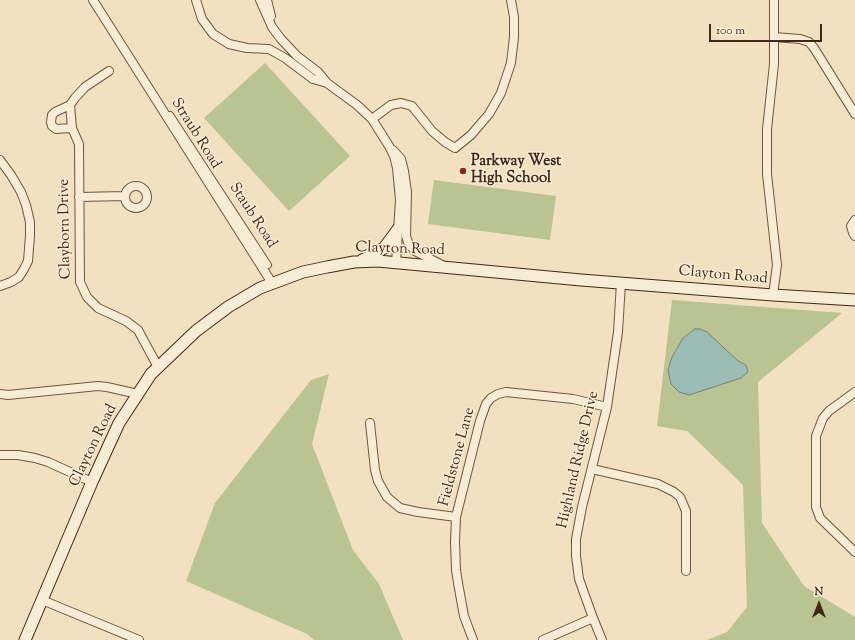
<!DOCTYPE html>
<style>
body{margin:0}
#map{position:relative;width:855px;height:640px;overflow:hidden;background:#f2e1c0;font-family:"Sorts Mill Goudy",serif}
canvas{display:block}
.north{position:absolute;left:799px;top:584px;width:40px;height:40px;-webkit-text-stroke:3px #f7ecd6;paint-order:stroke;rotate:0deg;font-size:11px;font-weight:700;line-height:16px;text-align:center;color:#442616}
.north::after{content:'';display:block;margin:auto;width:14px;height:18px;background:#442616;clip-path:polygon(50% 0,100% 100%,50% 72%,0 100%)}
.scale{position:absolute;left:709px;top:24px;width:113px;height:18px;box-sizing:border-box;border:2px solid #442616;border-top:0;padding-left:5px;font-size:12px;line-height:14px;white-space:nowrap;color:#442616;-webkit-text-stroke:3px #f7ecd6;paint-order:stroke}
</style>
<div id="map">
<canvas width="855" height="640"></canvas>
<div class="north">N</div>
<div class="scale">100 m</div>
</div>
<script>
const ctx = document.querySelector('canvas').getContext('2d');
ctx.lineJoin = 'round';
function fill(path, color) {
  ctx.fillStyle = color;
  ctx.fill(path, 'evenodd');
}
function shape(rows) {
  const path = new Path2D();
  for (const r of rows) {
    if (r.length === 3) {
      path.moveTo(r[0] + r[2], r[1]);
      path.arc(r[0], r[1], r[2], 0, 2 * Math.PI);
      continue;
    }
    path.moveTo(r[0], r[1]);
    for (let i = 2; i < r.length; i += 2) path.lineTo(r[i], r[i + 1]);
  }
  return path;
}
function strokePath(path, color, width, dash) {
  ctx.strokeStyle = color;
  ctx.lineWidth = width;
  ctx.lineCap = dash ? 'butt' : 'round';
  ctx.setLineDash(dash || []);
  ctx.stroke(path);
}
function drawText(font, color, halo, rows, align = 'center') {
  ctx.font = font + ' "Sorts Mill Goudy",serif';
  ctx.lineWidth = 3;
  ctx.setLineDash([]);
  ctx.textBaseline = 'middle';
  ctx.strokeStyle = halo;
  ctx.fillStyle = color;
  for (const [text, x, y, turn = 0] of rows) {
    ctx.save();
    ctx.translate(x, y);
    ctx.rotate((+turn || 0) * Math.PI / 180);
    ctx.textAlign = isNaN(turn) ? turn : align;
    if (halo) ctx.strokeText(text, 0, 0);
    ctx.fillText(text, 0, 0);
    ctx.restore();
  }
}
fill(shape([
 [265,63,350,156,289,211,204,118],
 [434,180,556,196,550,240,428,224],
 [672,300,842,313,758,382,762,523,804,586,855,617,855,640,707,640,727,632,747,607,743,485,687,431,657,426],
 [695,329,700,329,738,361,745,365,672,357,683,338],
 [329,374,312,444,353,550,379,584,403,640,314,640,307,634,186,581,215,503,311,380]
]), '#bac392');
const water = shape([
 [695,329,700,329,707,332,738,361,746,365,748,372,741,378,689,395,679,392,671,384,668,370,672,357,683,338,695,329]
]);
fill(water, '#9bbdb6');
strokePath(water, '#788176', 1);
const pedestrian = shape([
 [170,115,268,265]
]);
const minor = shape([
 [93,0,272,283],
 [196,0,202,19,213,34,229,44,247,48,269,49,285,58,313,79,327,83],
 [260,0,272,27,281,39,297,56,318,72,327,83,357,105,372,119,389,146,394,156,397,168,400,200,396,263],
 [267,0,271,16],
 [774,37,800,39,809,42,814,48,855,114],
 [109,71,85,87,75,98,70,105,72,128,79,144,80,282,87,297,98,308,126,321,138,330,158,367],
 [70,105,55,112,52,115,51,122,52,126,56,129,72,128],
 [372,119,391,105,401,103,412,106,432,131,445,142,455,148,471,135,489,114,501,93,511,63,514,37,514,17,511,0],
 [393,150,401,159,404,171,407,192,406,236,409,245,415,251,442,265],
 [0,160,11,175,21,192,26,205,30,222,30,236,28,261,24,269,19,277,11,282,0,286],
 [136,197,11],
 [79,197,125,196],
 [855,220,851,226,853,233,855,236],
 [773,295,777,265,767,174,767,129,774,64,774,0],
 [855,392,829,411,823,418,816,436,816,507,820,518,855,552],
 [0,394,8,395,98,386,107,387,138,394],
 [370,423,375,470,378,481,387,497,400,508,418,512,456,517],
 [0,455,18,455,35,458,48,462,92,482],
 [592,469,658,484,674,492,680,497,686,511,686,571],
 [42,600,139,640],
 [473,640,464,616,458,583,456,570,455,542,456,517,480,421,486,404,491,398,498,394,506,392,573,399,607,407],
 [543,640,593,618],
 [602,640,593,618,579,579,576,556,576,539,582,507,607,407,618,332,621,283]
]);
const secondary = shape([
 [362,260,371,256,384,248,398,229],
 [25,640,92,482,119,423,151,374,196,331,228,307,260,288,303,272,327,267,354,262,378,261,581,280,773,295,855,300]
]);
strokePath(pedestrian, '#705540', 8);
strokePath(minor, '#705540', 10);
strokePath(secondary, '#442616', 13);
strokePath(pedestrian, '#f7ecd6', 6);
strokePath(minor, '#f7ecd6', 8);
strokePath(secondary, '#f7ecd6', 11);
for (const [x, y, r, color] of [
 [463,171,4,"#8f2418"]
]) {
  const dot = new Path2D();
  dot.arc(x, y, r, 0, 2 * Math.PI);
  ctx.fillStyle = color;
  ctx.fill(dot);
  strokePath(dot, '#f7ecd6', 1.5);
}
drawText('15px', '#442616', '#f7ecd6', [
 ["Straub Road",195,134,58],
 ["Staub Road",252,216,57],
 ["Clayborn Drive",66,229,-91],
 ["Clayton Road",400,250,2],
 ["Clayton Road",723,276,5],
 ["Clayton Road",94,446,-64],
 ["Fieldstone Lane",458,457,-75],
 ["Highland Ridge Drive",579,460,-77]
]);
drawText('bold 15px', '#442616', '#f7ecd6', [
 ["Parkway West",471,162],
 ["High School",471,179]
], 'left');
</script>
